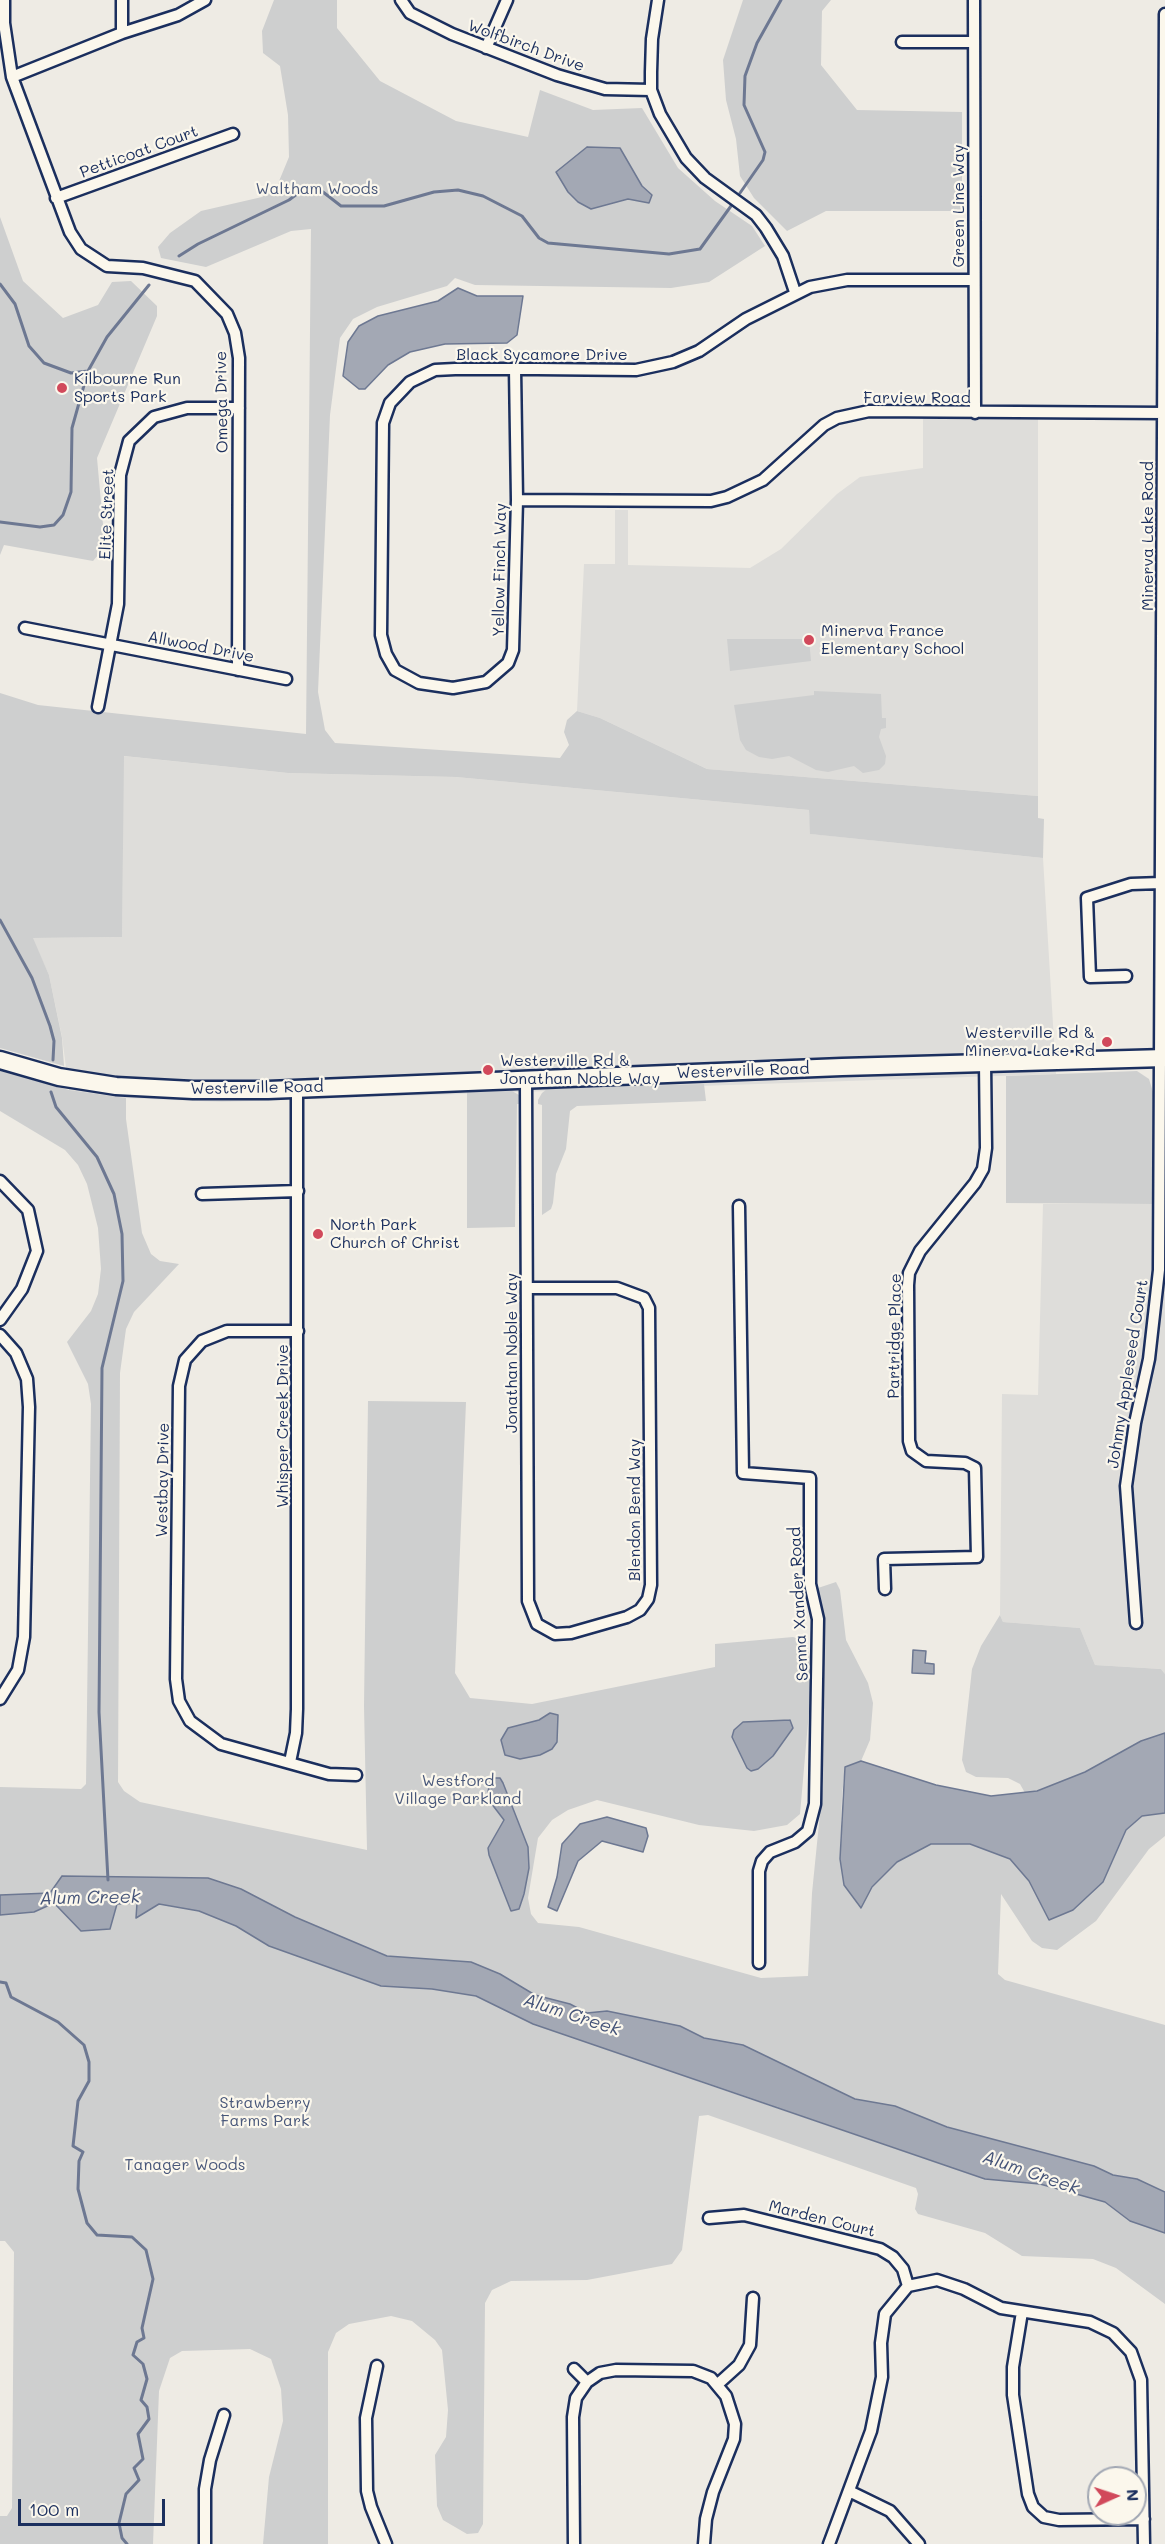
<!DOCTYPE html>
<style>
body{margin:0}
#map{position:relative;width:1165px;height:2544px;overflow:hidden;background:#eeebe4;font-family:Mali,sans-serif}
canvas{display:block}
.north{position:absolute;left:1087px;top:2466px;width:60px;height:60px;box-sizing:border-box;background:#fbf7ec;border:2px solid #a1a7b3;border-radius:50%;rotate:87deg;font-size:16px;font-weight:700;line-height:24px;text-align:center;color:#1b2f5e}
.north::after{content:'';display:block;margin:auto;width:21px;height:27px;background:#d1495b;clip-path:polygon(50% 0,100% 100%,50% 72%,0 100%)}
.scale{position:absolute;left:18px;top:2499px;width:147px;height:27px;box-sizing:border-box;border:3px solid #1b2f5e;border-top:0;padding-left:8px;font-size:18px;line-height:21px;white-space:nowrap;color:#1b2f5e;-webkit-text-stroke:4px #fbf7ec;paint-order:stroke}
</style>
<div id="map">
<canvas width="1165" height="2544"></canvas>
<div class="north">N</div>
<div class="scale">100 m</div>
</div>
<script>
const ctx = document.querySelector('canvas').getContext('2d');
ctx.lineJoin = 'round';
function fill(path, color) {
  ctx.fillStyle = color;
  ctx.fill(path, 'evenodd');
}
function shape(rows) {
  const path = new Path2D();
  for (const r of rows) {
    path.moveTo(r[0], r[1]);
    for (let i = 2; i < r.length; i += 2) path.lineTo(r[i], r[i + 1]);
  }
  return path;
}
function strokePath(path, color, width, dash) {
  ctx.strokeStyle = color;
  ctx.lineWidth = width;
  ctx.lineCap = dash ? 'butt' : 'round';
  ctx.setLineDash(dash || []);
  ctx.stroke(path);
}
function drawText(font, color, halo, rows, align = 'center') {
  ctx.font = font + ' Mali,sans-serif';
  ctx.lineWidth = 4.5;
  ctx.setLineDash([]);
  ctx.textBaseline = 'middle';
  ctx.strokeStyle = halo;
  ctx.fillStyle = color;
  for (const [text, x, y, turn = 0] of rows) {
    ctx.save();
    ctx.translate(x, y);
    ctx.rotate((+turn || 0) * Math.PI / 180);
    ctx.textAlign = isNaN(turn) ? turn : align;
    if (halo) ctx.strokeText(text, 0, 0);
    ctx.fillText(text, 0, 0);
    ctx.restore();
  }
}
fill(shape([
 [1038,418,1038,796,707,769,600,718,577,711,584,564,615,564,615,510,628,510,628,565,750,568,781,549,837,494,860,477,923,468,923,419],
 [123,756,288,773,456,777,809,810,811,834,1043,858,1056,1074,222,1102,126,1098,69,1090,62,1037,49,975,32,938,122,937],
 [1043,1204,1165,1204,1165,1674,1161,1669,1095,1665,1080,1628,1003,1622,1000,1615,1002,1394,1038,1395]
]), '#deddda');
fill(shape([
 [274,0,337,0,337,28,380,81,456,121,528,137,540,90,593,110,642,108,678,168,715,201,752,226,765,246,709,282,671,288,475,285,455,278,447,286,377,307,353,319,340,338,330,415,318,692,325,730,335,743,560,758,569,745,564,732,567,720,577,711,600,718,707,769,1038,796,1038,818,1044,819,1043,858,810,834,809,810,456,777,288,773,124,756,122,937,33,938,49,975,62,1038,64,1066,0,1048,0,693,38,705,306,734,311,229,291,231,206,267,161,258,158,247,170,233,201,211,262,197,277,186,289,157,288,115,280,66,263,53,262,31],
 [743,0,831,0,822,11,821,65,857,110,962,112,962,211,826,211,787,231,754,198,740,176,736,139,726,100,723,60],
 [0,217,23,281,63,318,98,305,112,282,131,281,157,306,157,316,97,458,105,547,93,561,4,545,0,555],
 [727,639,809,639,811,661,730,671],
 [814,691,881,694,882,718,886,718,886,728,881,729,879,737,886,756,885,764,879,770,863,773,854,766,828,772,816,770,789,756,772,759,759,757,746,750,740,740,734,705,814,695],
 [0,1071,69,1090,126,1098,126,1119,142,1233,151,1254,160,1261,179,1264,134,1312,126,1329,120,1373,118,1782,124,1791,140,1802,367,1850,364,1706,368,1401,466,1402,455,1673,470,1698,532,1704,715,1667,715,1644,793,1637,806,1641,810,1657,812,1677,800,1814,787,1825,754,1831,699,1825,597,1800,568,1810,552,1820,538,1838,528,1898,531,1914,538,1923,579,1927,761,1978,808,1976,812,1893,823,1784,820,1772,824,1629,818,1588,836,1582,840,1590,846,1640,868,1683,873,1703,870,1740,861,1761,845,1767,842,1796,840,1859,844,1885,860,1908,872,1888,897,1862,931,1844,970,1844,1010,1859,1029,1880,1049,1919,1103,1882,1126,1830,1142,1816,1165,1813,1165,1836,1149,1849,1096,1921,1057,1950,1042,1948,1032,1941,1001,1894,998,1974,1005,1980,1165,2025,1165,2192,1137,2179,1113,2175,1094,2166,947,2127,895,2106,855,2099,743,2045,704,2038,680,2026,607,2011,588,2013,570,2004,535,1995,500,1974,471,1962,387,1956,295,1917,241,1889,208,1878,62,1876,50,1893,0,1895,0,1787,81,1789,86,1784,91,1404,88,1384,67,1342,91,1311,98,1294,101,1269,98,1228,87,1184,78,1165,65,1150,0,1111],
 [1137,1071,1149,1079,1153,1092,1152,1204,1006,1203,1006,1076],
 [704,1084,706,1101,577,1106,570,1111,566,1149,556,1174,553,1203,551,1209,542,1215,542,1105,538,1104,538,1100,542,1093,547,1089],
 [512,1091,519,1095,522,1104,517,1104,515,1227,467,1228,467,1092],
 [1000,1615,1003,1622,1080,1628,1095,1665,1161,1669,1165,1674,1165,1733,1141,1741,1085,1772,1037,1791,1025,1793,1020,1784,1008,1778,976,1777,966,1772,962,1760,972,1669,981,1646],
 [150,1896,429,1975,703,2083,985,2179,1040,2184,1105,2202,1130,2221,1165,2233,1165,2304,1116,2268,1093,2259,1022,2256,985,2233,918,2214,915,2209,918,2194,916,2188,708,2115,699,2116,682,2250,672,2264,587,2280,511,2281,492,2290,485,2303,483,2524,478,2533,467,2534,443,2520,437,2506,435,2455,446,2437,448,2410,442,2350,435,2340,412,2321,391,2316,349,2324,336,2333,328,2352,328,2544,263,2544,269,2477,283,2421,281,2389,271,2359,250,2349,182,2351,170,2358,159,2391,153,2544,0,2544,0,2516,7,2516,12,2508,14,2252,5,2241,0,2241,0,1915,23,1913,24,1899]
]), '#cecfcf');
const water = shape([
 [587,147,620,148,642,186,652,195,649,203,628,199,591,209,578,202,568,192,556,172,587,147],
 [458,288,477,296,523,296,517,335,507,343,445,344,410,352,388,365,365,389,359,389,343,376,348,342,359,326,378,316,438,301,458,288],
 [913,1650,926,1651,925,1663,934,1664,934,1674,912,1673,913,1650],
 [550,1713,558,1715,557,1742,552,1749,540,1755,520,1759,505,1755,501,1740,508,1728,539,1720,550,1713],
 [790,1720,793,1728,773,1756,758,1769,751,1771,747,1768,732,1737,734,1730,743,1722,790,1720],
 [1165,1733,1165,1813,1142,1816,1126,1830,1103,1882,1073,1910,1049,1920,1029,1881,1010,1859,970,1844,931,1844,897,1862,872,1887,861,1908,844,1885,840,1859,845,1767,861,1761,936,1785,991,1796,1037,1791,1085,1772,1141,1741,1165,1733],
 [495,1778,500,1778,503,1783,528,1847,529,1868,524,1894,519,1909,511,1911,489,1855,488,1848,504,1820,491,1803,488,1792,490,1782,495,1778],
 [607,1817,646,1828,648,1836,643,1852,602,1841,578,1861,557,1911,548,1907,557,1877,562,1844,580,1824,607,1817],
 [62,1876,208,1878,241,1889,295,1917,387,1956,471,1962,500,1974,535,1995,570,2004,587,2013,607,2011,680,2026,704,2038,743,2045,855,2099,895,2106,947,2127,1094,2166,1113,2175,1137,2179,1165,2192,1165,2233,1130,2221,1105,2202,1040,2184,985,2179,533,2024,476,1996,432,1989,381,1986,269,1946,236,1926,199,1911,159,1904,136,1918,137,1903,117,1904,110,1929,81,1931,54,1903,34,1912,0,1915,0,1895,50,1893,62,1876]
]);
fill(water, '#a3a8b4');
strokePath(water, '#6d7892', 1.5);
strokePath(shape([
 [740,193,763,160,765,152,744,105,745,76,757,43,781,0],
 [179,256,198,244,289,200,301,191,314,189,323,192,341,206,384,206,434,192,458,190,483,196,522,216,539,238,548,243,669,254,700,249,731,206],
 [0,284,15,304,29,346,44,363,71,373,88,371],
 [0,522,40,527,54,525,63,515,71,492,72,428,88,371,107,337,149,285],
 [0,920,32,978,50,1026,54,1041,53,1060],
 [51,1092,56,1107,97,1157,114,1194,122,1234,123,1281,102,1368,99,1712,108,1880],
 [0,1982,6,1983,11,1997,58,2022,84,2045,89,2062,89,2081,78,2101,73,2146,83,2152,79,2161,78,2189,87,2223,97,2235,132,2237,146,2250,153,2279,142,2328,144,2338,137,2342,133,2355,143,2364,147,2379,141,2400,147,2407,149,2419,138,2434,143,2459,134,2468,139,2480,126,2494,119,2523,122,2538,127,2544]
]), '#6d7892', 3);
const street = shape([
 [4,0,4,23,12,77,70,232,81,249,107,266,143,268,195,281,227,314,235,333,239,358,238,670],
 [401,0,410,13,452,34,557,75,605,89,651,90],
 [658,0,652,39,651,72,651,90,660,114,686,158,705,178,756,215,766,228,783,256,795,292],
 [974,0,975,413],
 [122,33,122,0],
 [902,42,974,42],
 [486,48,507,0],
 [12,77,122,33,178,15,205,0],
 [56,198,233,134],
 [515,369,517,500,513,650,508,663,486,682,453,688,419,683,395,670,386,654,381,635,383,423,390,403,410,382,435,370,455,369,537,369,636,370,673,362,699,351,746,319,810,287,847,280,974,280],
 [517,500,711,501,727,497,763,480,824,425,837,418,869,411,1165,413],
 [25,628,286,679],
 [98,707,118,604,120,475,129,441,154,417,187,408,239,408],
 [1126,976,1090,977,1087,898,1131,884,1161,883],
 [526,1080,528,1601,537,1624,555,1634,571,1633,627,1617,640,1610,648,1599,651,1585,649,1308,644,1298,617,1288,527,1288],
 [0,1181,28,1210,37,1251,22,1289,0,1320],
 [202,1194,298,1191],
 [739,1206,743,1473,810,1478,810,1584,818,1619,815,1804,808,1831,795,1842,770,1852,762,1861,759,1871,759,1963],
 [298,1331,227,1331,202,1341,185,1360,179,1386,176,1679,179,1701,190,1721,221,1744,329,1774,356,1775],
 [0,1335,16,1353,27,1379,29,1407,24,1637,18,1670,0,1699],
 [885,1589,884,1559,977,1557,975,1468,965,1463,926,1461,912,1451,909,1441,908,1285,909,1273,920,1251,975,1183,983,1169,986,1148,985,1063],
 [1136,1623,1126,1486,1135,1423,1149,1359,1159,1270,1165,14],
 [290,1762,296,1733,297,1709,297,1089],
 [709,2218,744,2215,880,2249,893,2257,903,2269,908,2286],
 [908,2286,937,2280,964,2289,1001,2308,1090,2322,1113,2333,1131,2352,1141,2380,1144,2544],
 [1022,2312,1013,2367,1013,2395,1028,2494,1033,2507,1044,2517,1059,2520,1144,2519],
 [377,2366,366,2418,367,2491,371,2507,386,2544],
 [574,2369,587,2382],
 [718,2384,739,2365,750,2345,753,2298],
 [849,2491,890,2511,919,2544],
 [205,2544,205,2489,210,2460,224,2415],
 [574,2544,573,2417,576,2398,587,2382,600,2373,616,2370,693,2371,711,2378,726,2396,735,2424,734,2439,713,2492,706,2519,704,2544],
 [829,2544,871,2431,882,2377,881,2343,885,2314,908,2286]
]);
const primary = shape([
 [0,1060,59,1077,116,1086,193,1090,268,1090,842,1067,1165,1058]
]);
strokePath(street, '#1b2f5e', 15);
strokePath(primary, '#1b2f5e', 21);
strokePath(street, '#fbf7ec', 10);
strokePath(primary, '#fbf7ec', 16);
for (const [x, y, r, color] of [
 [62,388,6,"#d1495b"],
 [809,640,6,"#d1495b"],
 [1107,1042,6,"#d1495b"],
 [488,1070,6,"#d1495b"],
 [318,1234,6,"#d1495b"]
]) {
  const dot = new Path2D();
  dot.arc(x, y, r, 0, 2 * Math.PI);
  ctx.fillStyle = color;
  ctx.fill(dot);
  strokePath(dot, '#fbf7ec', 2);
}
drawText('16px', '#1b2f5e', '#fbf7ec', [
 ["Wolfbirch Drive",526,46,20],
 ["Petticoat Court",139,152,-20],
 ["Green Line Way",959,206,-90],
 ["Black Sycamore Drive",542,355],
 ["Farview Road",917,398],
 ["Omega Drive",222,402,-91],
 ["Elite Street",107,514,-88],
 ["Minerva Lake Road",1148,536,-90],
 ["Yellow Finch Way",500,570,-89],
 ["Allwood Drive",201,647,11],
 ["Westerville Road",743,1071,-2],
 ["Westerville Road",257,1088,-1],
 ["Partridge Place",895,1336,-89],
 ["Jonathan Noble Way",512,1353,-90],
 ["Johnny Appleseed Court",1128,1374,-81],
 ["Whisper Creek Drive",283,1426,-90],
 ["Westbay Drive",163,1480,-89],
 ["Blendon Bend Way",635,1510,-90],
 ["Senna Xander Road",799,1604,-93],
 ["Marden Court",822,2219,14]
]);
drawText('16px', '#48577a', '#fbf7ec', [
 ["Waltham Woods",317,189],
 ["Westford",458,1781],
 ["Village Parkland",458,1799],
 ["Strawberry",265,2103],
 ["Farms Park",265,2121],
 ["Tanager Woods",185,2165]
]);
drawText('16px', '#1b2f5e', '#fbf7ec', [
 ["Kilbourne Run",74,379],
 ["Sports Park",74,397],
 ["Minerva France",821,631],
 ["Elementary School",821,649],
 ["Westerville Rd &",1095,1033,"right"],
 ["Minerva Lake Rd",1095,1051,"right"],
 ["Westerville Rd &",500,1061],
 ["Jonathan Noble Way",500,1079],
 ["North Park",330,1225],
 ["Church of Christ",330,1243]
], 'left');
drawText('italic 18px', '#445378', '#fbf7ec', [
 ["Alum Creek",90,1898,-1],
 ["Alum Creek",572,2015,18],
 ["Alum Creek",1031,2173,19]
]);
</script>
